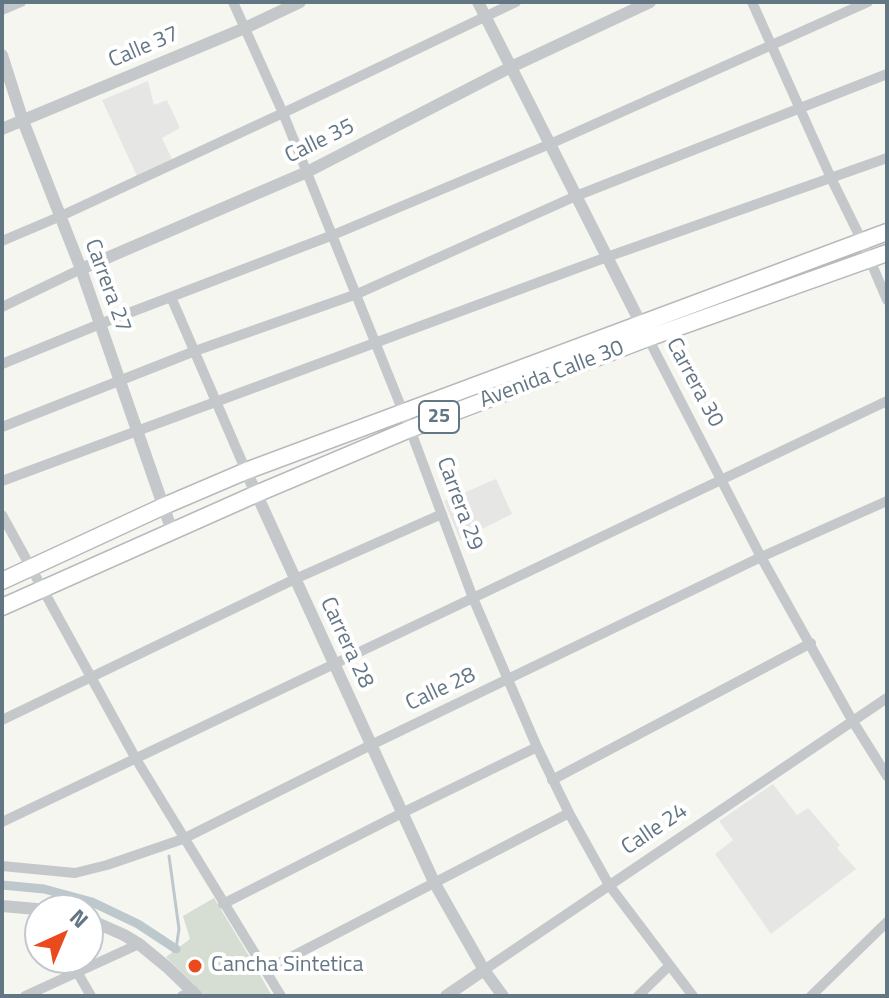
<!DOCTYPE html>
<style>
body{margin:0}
#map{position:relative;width:889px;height:998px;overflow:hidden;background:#f6f6f1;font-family:"Titillium Web",sans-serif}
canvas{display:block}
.frame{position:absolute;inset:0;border:4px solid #637684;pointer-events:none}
.north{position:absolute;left:24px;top:894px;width:80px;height:80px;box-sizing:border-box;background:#fff;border:2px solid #c1c8ce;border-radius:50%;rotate:44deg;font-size:22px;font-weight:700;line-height:32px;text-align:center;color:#637684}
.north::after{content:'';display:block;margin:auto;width:28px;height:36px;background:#eb4a1c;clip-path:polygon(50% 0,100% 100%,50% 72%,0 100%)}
</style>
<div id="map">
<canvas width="889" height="998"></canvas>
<div class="frame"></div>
<div class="north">N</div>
</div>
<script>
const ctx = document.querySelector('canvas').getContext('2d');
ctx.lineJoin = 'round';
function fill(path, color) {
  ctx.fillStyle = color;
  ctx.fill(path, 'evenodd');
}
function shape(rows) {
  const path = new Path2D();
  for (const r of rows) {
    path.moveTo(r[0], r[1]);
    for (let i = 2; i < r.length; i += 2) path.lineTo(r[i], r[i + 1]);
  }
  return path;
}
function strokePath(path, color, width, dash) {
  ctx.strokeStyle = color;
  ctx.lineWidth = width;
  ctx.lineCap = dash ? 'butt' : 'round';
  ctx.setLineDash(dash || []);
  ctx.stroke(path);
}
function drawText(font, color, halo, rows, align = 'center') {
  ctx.font = font + ' "Titillium Web",sans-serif';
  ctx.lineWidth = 8;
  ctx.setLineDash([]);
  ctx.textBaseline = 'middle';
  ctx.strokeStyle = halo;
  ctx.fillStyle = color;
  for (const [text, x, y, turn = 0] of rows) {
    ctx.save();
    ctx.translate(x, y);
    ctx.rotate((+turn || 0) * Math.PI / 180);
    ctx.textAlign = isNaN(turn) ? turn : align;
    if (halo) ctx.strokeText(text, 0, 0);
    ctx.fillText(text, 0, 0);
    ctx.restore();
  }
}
fill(shape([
 [148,81,154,105,167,100,180,128,162,138,172,159,137,176,102,100],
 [496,479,512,514,460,540,444,501],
 [773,784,797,815,808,808,840,845,837,848,856,869,771,934,715,854,733,840,719,821]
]), '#e6e7e5');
fill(shape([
 [214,898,249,956,272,996,205,996,166,957,190,939,183,916]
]), '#d6ddd2');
strokePath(shape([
 [169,856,179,929,176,949]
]), '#bcc8cc', 3);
strokePath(shape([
 [2,885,44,889,92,902,138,924,176,949]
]), '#bcc8cc', 9);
const trunk = shape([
 [2,581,164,506,246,471,887,232],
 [2,607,256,494,410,429,648,338,887,253]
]);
strokePath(trunk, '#b7babd', 19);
strokePath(shape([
 [233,2,283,113,410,429,473,598,537,747,569,813,609,885,693,996],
 [752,2,831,178,862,241,887,300],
 [2,10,21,2],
 [2,241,61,216,283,113,516,2],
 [171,297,246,471],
 [2,307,81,269],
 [648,338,761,557,852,720,887,776],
 [2,364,100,324,333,235,550,144,868,2],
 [2,427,195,351,357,294,576,196,887,74],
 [2,481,607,257,887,158],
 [2,515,136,759,281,996],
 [2,720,295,579,442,514],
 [552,780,811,643],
 [2,822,887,401],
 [2,866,75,873,107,865,183,839,371,745,761,557,887,501],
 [223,904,402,813,537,747],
 [69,958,91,996],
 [266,970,569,813],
 [484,970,887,698],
 [25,996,139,944],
 [182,996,193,991],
 [638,996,669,966],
 [811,996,887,922]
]), '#c5c8cb', 10);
strokePath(shape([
 [478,2,643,328],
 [2,55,23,121,81,269,172,531],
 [2,129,245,28,300,2],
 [81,269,307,172,511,67,650,2],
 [246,471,434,882,484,970,503,996],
 [2,906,48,910],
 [88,919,124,935,139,944,167,967,197,996],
 [446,996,484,970]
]), '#c5c8cb', 12);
strokePath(trunk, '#fff', 16);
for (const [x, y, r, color] of [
 [195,966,8,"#eb4a1c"]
]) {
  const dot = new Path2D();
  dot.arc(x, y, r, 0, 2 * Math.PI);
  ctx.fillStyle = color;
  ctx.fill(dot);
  strokePath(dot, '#fff', 3);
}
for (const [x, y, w] of [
 [439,417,40]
]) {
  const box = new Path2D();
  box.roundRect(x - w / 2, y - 16, w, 32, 6);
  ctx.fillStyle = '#fff';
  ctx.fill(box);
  strokePath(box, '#637684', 2);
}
drawText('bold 20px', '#637684', null, [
 ["25",439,417]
]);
drawText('22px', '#637684', '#fff', [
 ["Calle 37",144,48,-23],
 ["Calle 35",320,142,-26],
 ["Carrera 27",107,286,70],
 ["Avenida Calle 30",552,375,-21],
 ["Carrera 30",694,383,62],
 ["Carrera 29",459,504,70],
 ["Carrera 28",346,643,65],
 ["Calle 28",441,690,-25],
 ["Calle 24",655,830,-34]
]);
drawText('22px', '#637684', '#fff', [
 ["Cancha Sintetica",211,966]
], 'left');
</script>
